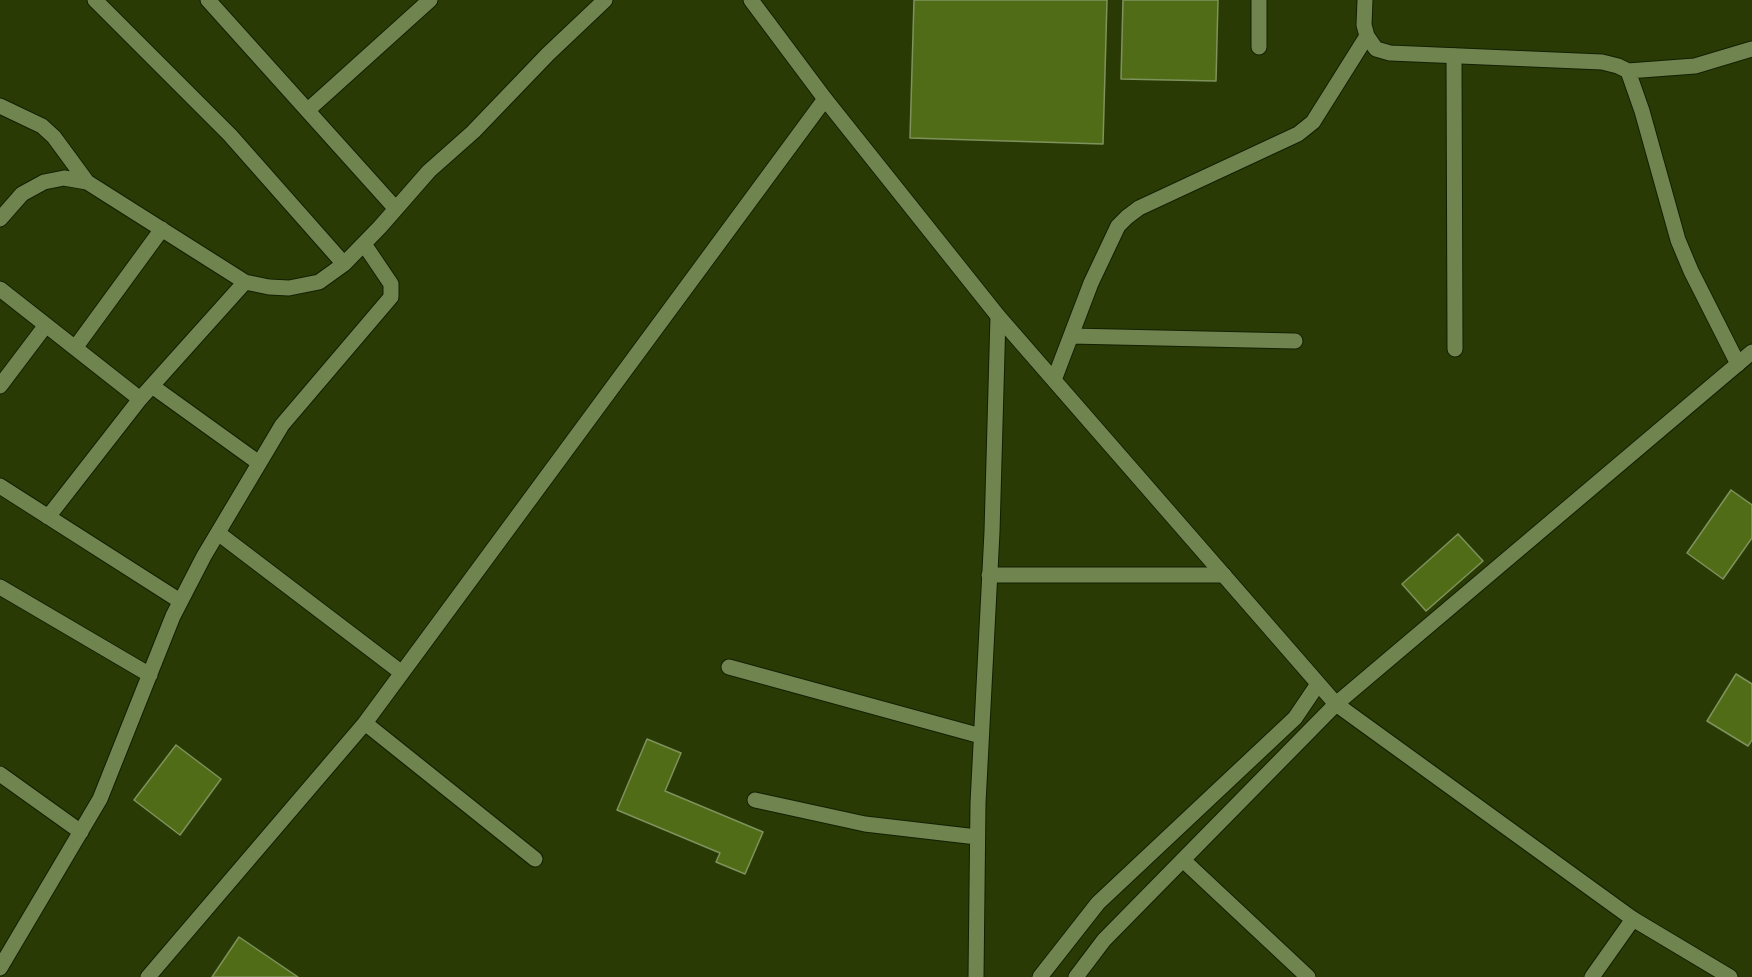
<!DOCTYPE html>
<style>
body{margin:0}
canvas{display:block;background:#293a04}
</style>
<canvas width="1752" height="977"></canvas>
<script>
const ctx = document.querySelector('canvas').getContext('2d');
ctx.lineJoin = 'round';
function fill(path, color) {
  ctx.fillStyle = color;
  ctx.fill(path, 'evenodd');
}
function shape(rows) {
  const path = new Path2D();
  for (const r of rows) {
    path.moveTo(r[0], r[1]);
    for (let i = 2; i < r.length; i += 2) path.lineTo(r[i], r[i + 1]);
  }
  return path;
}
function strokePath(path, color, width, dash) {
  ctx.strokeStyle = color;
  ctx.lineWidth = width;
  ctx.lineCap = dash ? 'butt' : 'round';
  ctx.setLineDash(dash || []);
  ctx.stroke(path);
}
const building = shape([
 [914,0,1107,0,1103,144,910,138,914,0],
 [1123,0,1218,0,1216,81,1121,79,1123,0],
 [1731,490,1752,505,1752,538,1723,579,1687,553,1731,490],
 [1458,534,1483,561,1426,611,1402,584,1458,534],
 [1736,674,1752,684,1752,740,1748,746,1707,721,1736,674],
 [647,739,681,753,665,791,763,832,745,874,716,862,720,853,617,810,647,739],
 [176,745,221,779,180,835,134,800,176,745],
 [239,937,298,977,212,977,239,937]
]);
fill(building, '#516c16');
strokePath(building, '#7e925e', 1.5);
const lane = shape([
 [1454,56,1455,349]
]);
const street = shape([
 [95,0,230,135,344,264],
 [208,0,396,209],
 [1365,0,1364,25,1367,36,1376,49,1390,53,1602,62,1618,66,1628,71,1642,111,1678,240,1691,271,1738,364],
 [1259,47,1259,0],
 [1628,71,1695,66,1752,49],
 [0,106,42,126,54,137,87,182],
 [308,110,430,0],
 [0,219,22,194,44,182,64,178,87,182,245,282,269,287,289,288,319,282,344,264,380,227,429,171,473,132,548,54,605,0],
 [0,289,140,399],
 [1071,336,1295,341],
 [75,348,162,229],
 [1054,380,1091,283,1118,226,1127,217,1139,208,1298,134,1313,122,1367,36],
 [0,386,46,325],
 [152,386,259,463],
 [0,486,180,601],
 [48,517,140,399,245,282],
 [218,533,402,673],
 [989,575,1224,575],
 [0,587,150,675],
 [729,667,981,736],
 [365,723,535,859],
 [0,774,81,832],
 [755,800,865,824,977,837],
 [1183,860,1308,977],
 [0,968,100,799,173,616,204,556,282,425,391,297,391,284,364,244],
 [148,977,365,723,825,99],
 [976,977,978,803,992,532,998,316],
 [1592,977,1633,919]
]);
const secondary = shape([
 [751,0,825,99,998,316,1336,704,1633,919,1730,977],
 [1040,977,1098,903,1295,718,1318,684],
 [1076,977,1104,940,1336,704,1752,352]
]);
strokePath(lane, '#131f00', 17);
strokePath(street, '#131f00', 17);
strokePath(secondary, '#131f00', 17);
strokePath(lane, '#708450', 15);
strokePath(street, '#708450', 15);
strokePath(secondary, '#708450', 15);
</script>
